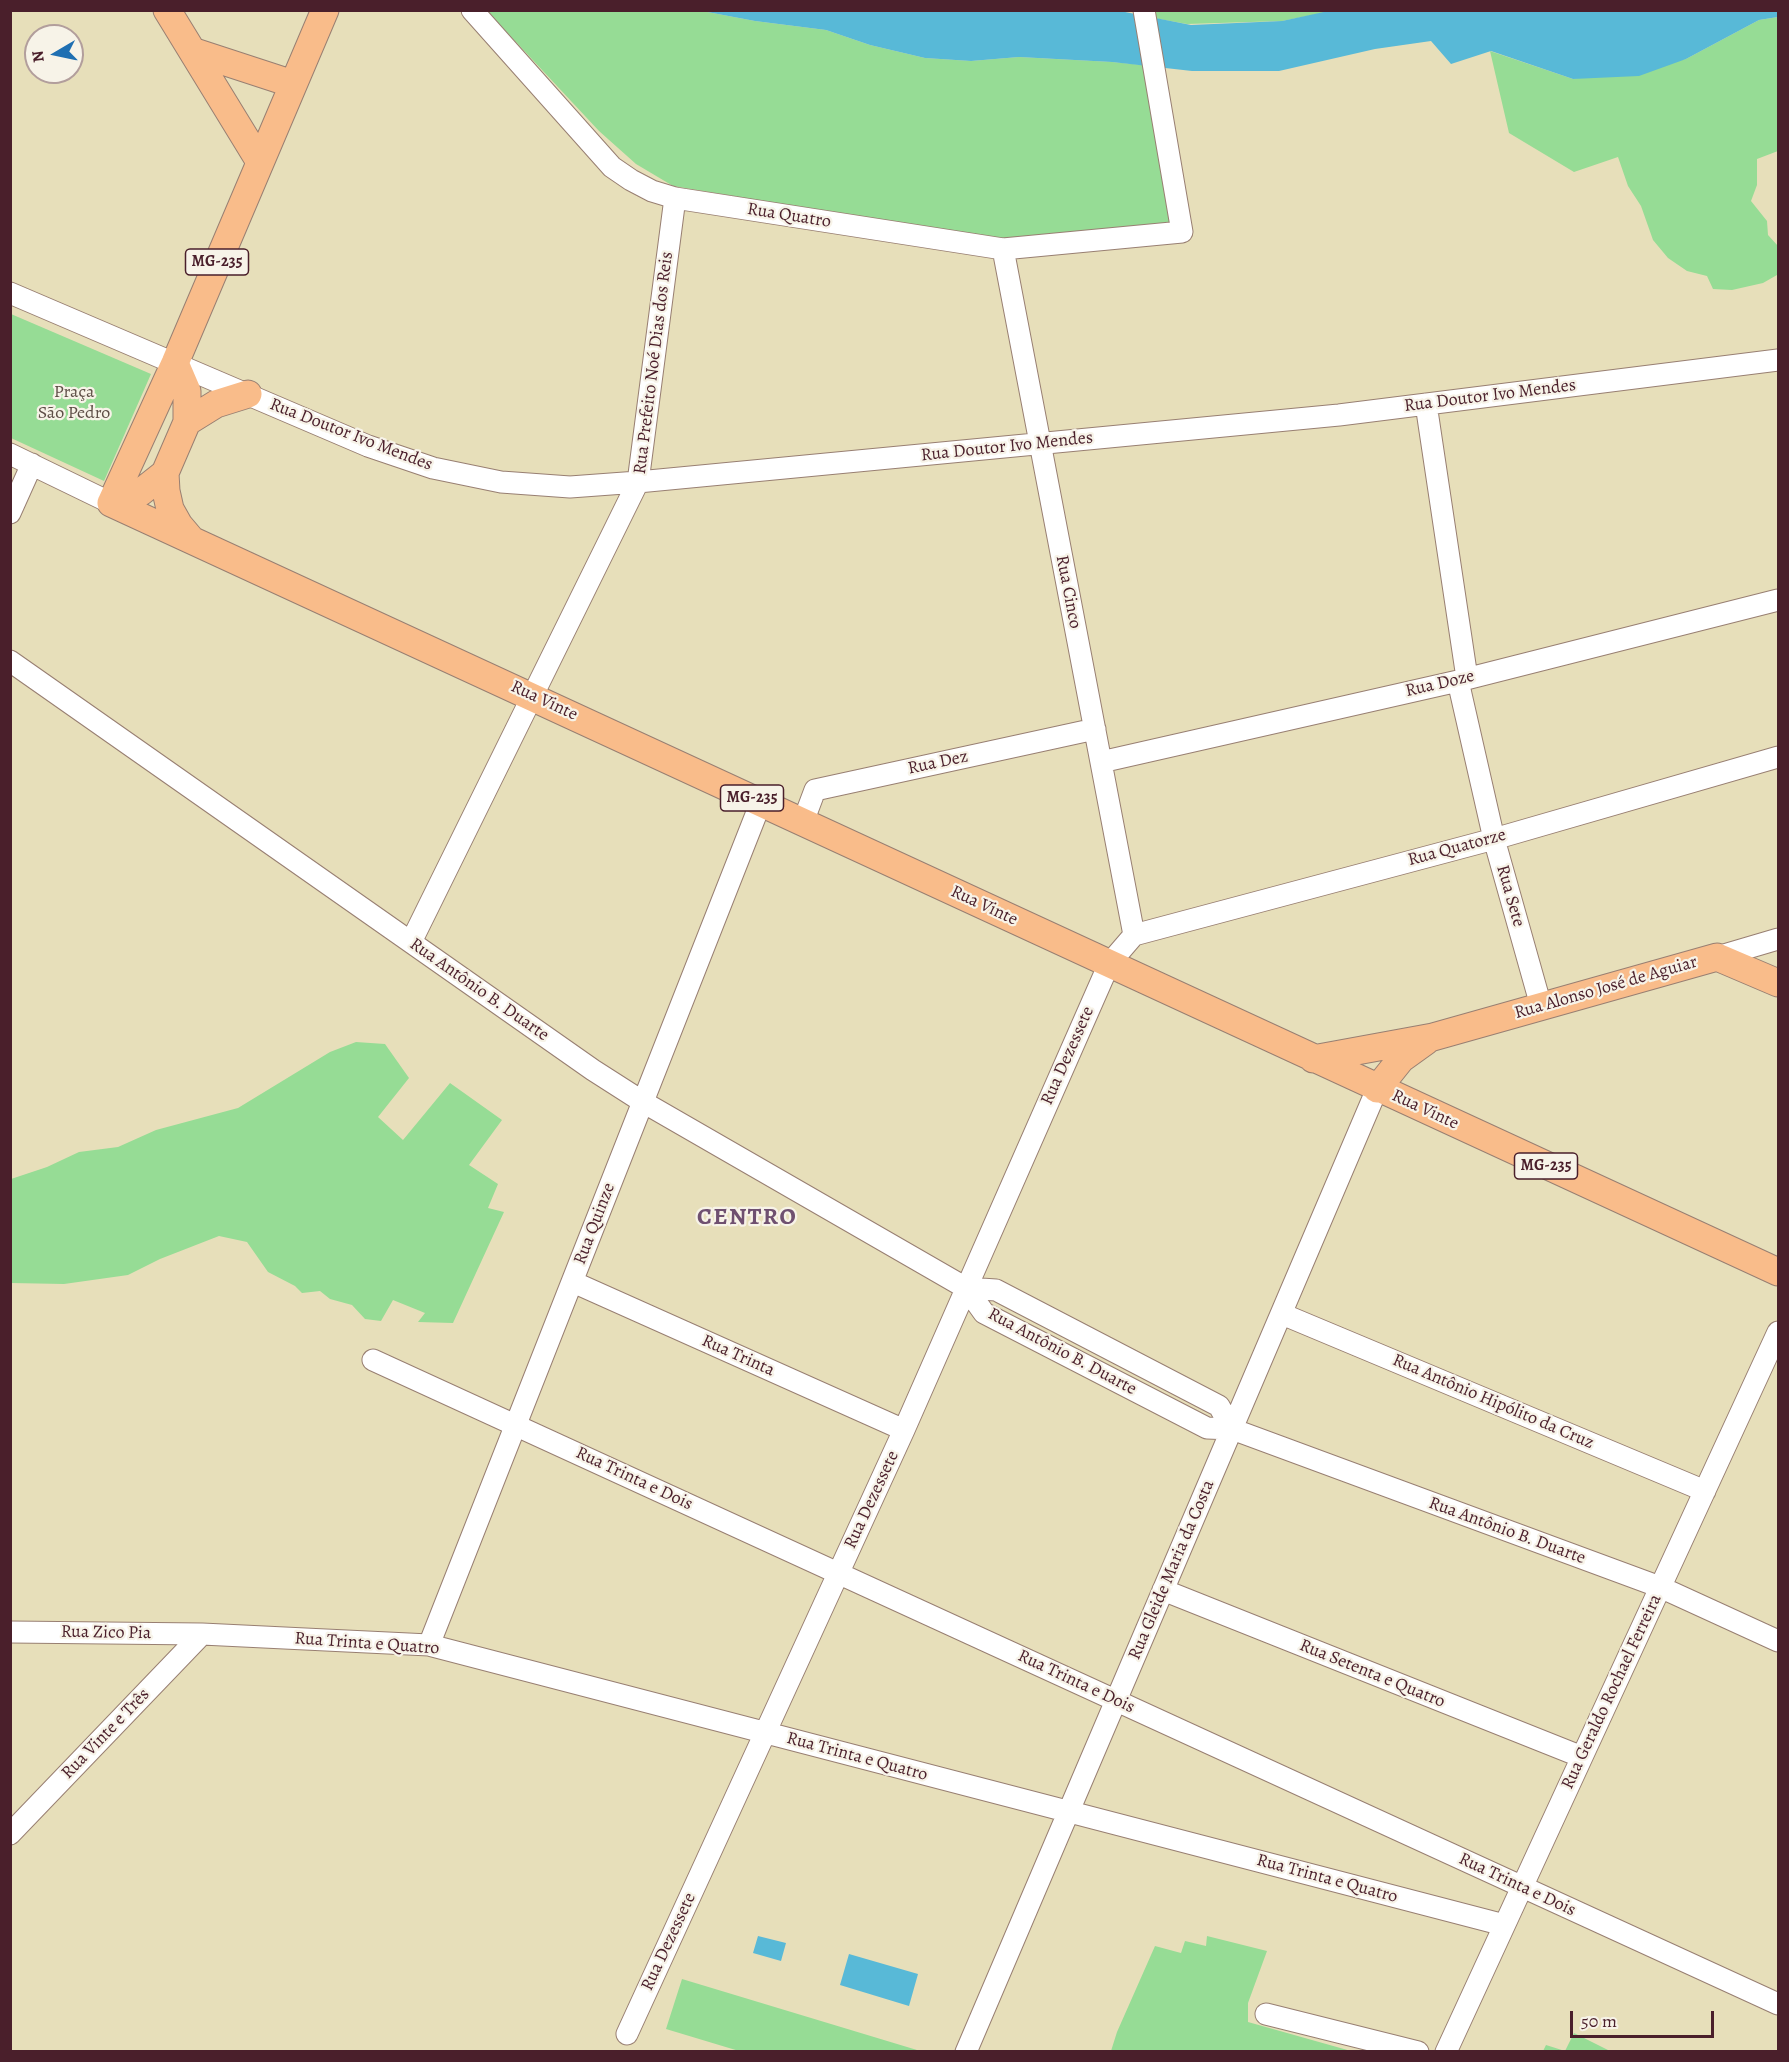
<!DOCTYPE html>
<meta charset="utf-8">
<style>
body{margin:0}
#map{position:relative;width:1789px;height:2062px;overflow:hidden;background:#e7dfba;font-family:Alegreya,serif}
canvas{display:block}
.frame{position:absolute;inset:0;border:12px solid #4a1f2b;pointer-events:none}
.north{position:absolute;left:24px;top:24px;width:60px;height:60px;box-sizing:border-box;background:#f7f3e8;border:2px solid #b29e9c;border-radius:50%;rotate:261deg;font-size:16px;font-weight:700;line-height:24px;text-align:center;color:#4a1f2b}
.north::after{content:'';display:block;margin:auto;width:21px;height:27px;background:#1f6fb2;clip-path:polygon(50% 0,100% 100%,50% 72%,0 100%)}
.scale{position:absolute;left:1570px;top:2011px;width:144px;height:27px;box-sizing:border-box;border:3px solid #4a1f2b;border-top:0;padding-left:8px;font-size:18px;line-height:21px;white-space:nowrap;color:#4a1f2b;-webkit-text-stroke:4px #f7f3e8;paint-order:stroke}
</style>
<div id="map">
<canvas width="1789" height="2062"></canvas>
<div class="frame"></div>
<div class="north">N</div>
<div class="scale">50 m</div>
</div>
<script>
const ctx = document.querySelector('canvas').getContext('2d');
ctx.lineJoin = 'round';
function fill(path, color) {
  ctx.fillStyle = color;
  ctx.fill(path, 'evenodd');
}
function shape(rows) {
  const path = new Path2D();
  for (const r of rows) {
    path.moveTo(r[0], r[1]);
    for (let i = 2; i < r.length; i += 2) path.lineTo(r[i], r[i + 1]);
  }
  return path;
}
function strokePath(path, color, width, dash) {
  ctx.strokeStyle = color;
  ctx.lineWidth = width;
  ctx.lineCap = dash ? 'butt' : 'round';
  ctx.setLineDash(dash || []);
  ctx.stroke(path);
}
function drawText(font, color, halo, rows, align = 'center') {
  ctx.font = font + ' Alegreya,serif';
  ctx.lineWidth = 4.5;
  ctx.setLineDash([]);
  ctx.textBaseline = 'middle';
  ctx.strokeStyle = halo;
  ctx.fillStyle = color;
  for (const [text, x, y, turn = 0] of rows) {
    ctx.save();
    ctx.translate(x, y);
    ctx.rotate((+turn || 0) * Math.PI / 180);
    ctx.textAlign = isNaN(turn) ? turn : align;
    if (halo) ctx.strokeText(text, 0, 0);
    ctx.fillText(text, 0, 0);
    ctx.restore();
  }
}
fill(shape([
 [487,11,702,11,755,21,826,30,870,45,925,58,971,61,1019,57,1112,62,1153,66,1173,225,1007,242,673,186,636,164,599,131],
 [1148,11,1333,11,1282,21,1187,24,1148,17],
 [1778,17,1778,151,1757,159,1757,185,1751,201,1767,221,1768,235,1778,246,1778,271,1777,275,1763,283,1732,290,1713,289,1707,276,1687,271,1668,258,1653,240,1641,206,1628,186,1618,157,1574,172,1509,133,1490,51,1573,79,1686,59,1759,20],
 [11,314,151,374,104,481,11,438],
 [356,1042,385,1044,409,1078,378,1117,403,1140,450,1083,502,1120,469,1165,498,1184,488,1208,504,1212,453,1323,418,1322,425,1313,393,1300,381,1321,365,1319,352,1305,330,1299,320,1291,302,1293,295,1286,268,1272,247,1242,219,1236,160,1259,128,1275,64,1284,11,1283,11,1179,47,1167,79,1152,118,1147,156,1130,238,1108,330,1052],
 [1207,1936,1267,1951,1248,2003,1248,2022,1351,2051,1111,2051,1117,2032,1155,1946,1181,1953,1185,1941,1206,1946],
 [682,1979,917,2050,917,2051,739,2051,666,2029],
 [1574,2033,1608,2050,1611,2051,1543,2051,1546,2045,1565,2051]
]), '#96dc95');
fill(shape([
 [1115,10,1191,25,1282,21,1333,10,1778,10,1778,17,1759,20,1686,59,1639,76,1573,79,1491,51,1451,64,1431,41,1375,49,1279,71,1192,71,1112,62,1019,57,971,61,925,58,870,45,826,30,755,21,702,11],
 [758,1936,786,1943,781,1961,753,1953],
 [849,1954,918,1974,909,2006,840,1985]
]), '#58b9d7');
const minor = shape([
 [472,10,612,167,631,180,652,191,675,198,1003,249,1182,232,1144,10],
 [1003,249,1134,935],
 [10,293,368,446,433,468,501,482,570,487,638,482,1339,415,1778,360],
 [1426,404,1467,678],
 [10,454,111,503],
 [10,513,32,464],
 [10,661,593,1070,643,1102,966,1288,984,1313,1207,1428,1232,1429,1660,1587,1778,1641],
 [1458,681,1494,839,1541,1006],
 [1101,762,1458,681,1778,600],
 [803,822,815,790,1095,729],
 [1134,935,1494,839,1778,757],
 [411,942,638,482,675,198],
 [1717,957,1778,939],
 [573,1282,904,1430],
 [966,1288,996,1290,1219,1406,1232,1429],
 [1282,1314,1705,1491],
 [373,1360,1778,2004],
 [1163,1590,1582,1757],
 [10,1632,202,1634,429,1645,1504,1925],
 [429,1645,761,802],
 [10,1834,202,1634],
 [1266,2014,1418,2052],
 [627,2034,904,1430,1109,964,1134,935],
 [966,2052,1377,1089],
 [1446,2052,1778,1332]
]);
const major = shape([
 [167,10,260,162],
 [192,51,293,84],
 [175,363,187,391,187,422,165,473,166,491,170,509,179,525,190,538],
 [187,422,216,404,248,394],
 [111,503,1778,1272],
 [111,503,175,363,325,10],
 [111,503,141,492,165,473],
 [1313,1059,1433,1037,1717,957,1778,983],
 [1377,1089,1401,1059,1426,1041]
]);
strokePath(minor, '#987f72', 23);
strokePath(major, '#987f72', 29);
strokePath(minor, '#fff', 21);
strokePath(major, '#f9bc8a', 27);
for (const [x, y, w] of [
 [217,262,63],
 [752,798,63],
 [1546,1166,63]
]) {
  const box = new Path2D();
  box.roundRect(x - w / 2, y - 13, w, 26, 4.5);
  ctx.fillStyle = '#f7f3e8';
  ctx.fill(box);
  strokePath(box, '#4a1f2b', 1.5);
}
drawText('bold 16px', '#4a1f2b', null, [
 ["MG-235",217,262],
 ["MG-235",752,798],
 ["MG-235",1546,1166]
]);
drawText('18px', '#4a1f2b', '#f7f3e8', [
 ["Rua Quatro",789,216,9],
 ["Rua Prefeito Noé Dias dos Reis",654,363,-83],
 ["Rua Doutor Ivo Mendes",1490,396,-7],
 ["Rua Doutor Ivo Mendes",351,435,21],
 ["Rua Doutor Ivo Mendes",1007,447,-6],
 ["Rua Cinco",1068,592,79],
 ["Rua Doze",1440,684,-13],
 ["Rua Vinte",544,701,25],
 ["Rua Dez",938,763,-12],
 ["Rua Quatorze",1457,848,-15],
 ["Rua Sete",1510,896,74],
 ["Rua Vinte",984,906,25],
 ["Rua Alonso José de Aguiar",1606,988,-16],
 ["Rua Antônio B. Duarte",479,990,35],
 ["Rua Dezessete",1068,1056,-66],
 ["Rua Vinte",1425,1110,25],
 ["Rua Quinze",595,1224,-69],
 ["Rua Antônio B. Duarte",1062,1352,28],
 ["Rua Trinta",738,1356,24],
 ["Rua Antônio Hipólito da Cruz",1493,1402,23],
 ["Rua Trinta e Dois",634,1479,25],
 ["Rua Dezessete",872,1500,-65],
 ["Rua Antônio B. Duarte",1507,1531,20],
 ["Rua Gleide Maria da Costa",1172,1570,-67],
 ["Rua Zico Pia",106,1633,1],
 ["Rua Trinta e Quatro",367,1644,4],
 ["Rua Setenta e Quatro",1372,1674,22],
 ["Rua Trinta e Dois",1076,1682,25],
 ["Rua Geraldo Rochael Ferreira",1612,1692,-65],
 ["Rua Vinte e Três",106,1734,-46],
 ["Rua Trinta e Quatro",857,1757,15],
 ["Rua Trinta e Quatro",1327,1879,15],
 ["Rua Trinta e Dois",1517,1885,25],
 ["Rua Dezessete",669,1942,-65]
]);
drawText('18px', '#5d4e46', '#f7f3e8', [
 ["Praça",74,393],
 ["São Pedro",74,414]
]);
ctx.letterSpacing = '1.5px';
drawText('bold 24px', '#6f5070', '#f7f3e8', [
 ["CENTRO",747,1218]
]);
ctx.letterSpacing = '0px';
</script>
